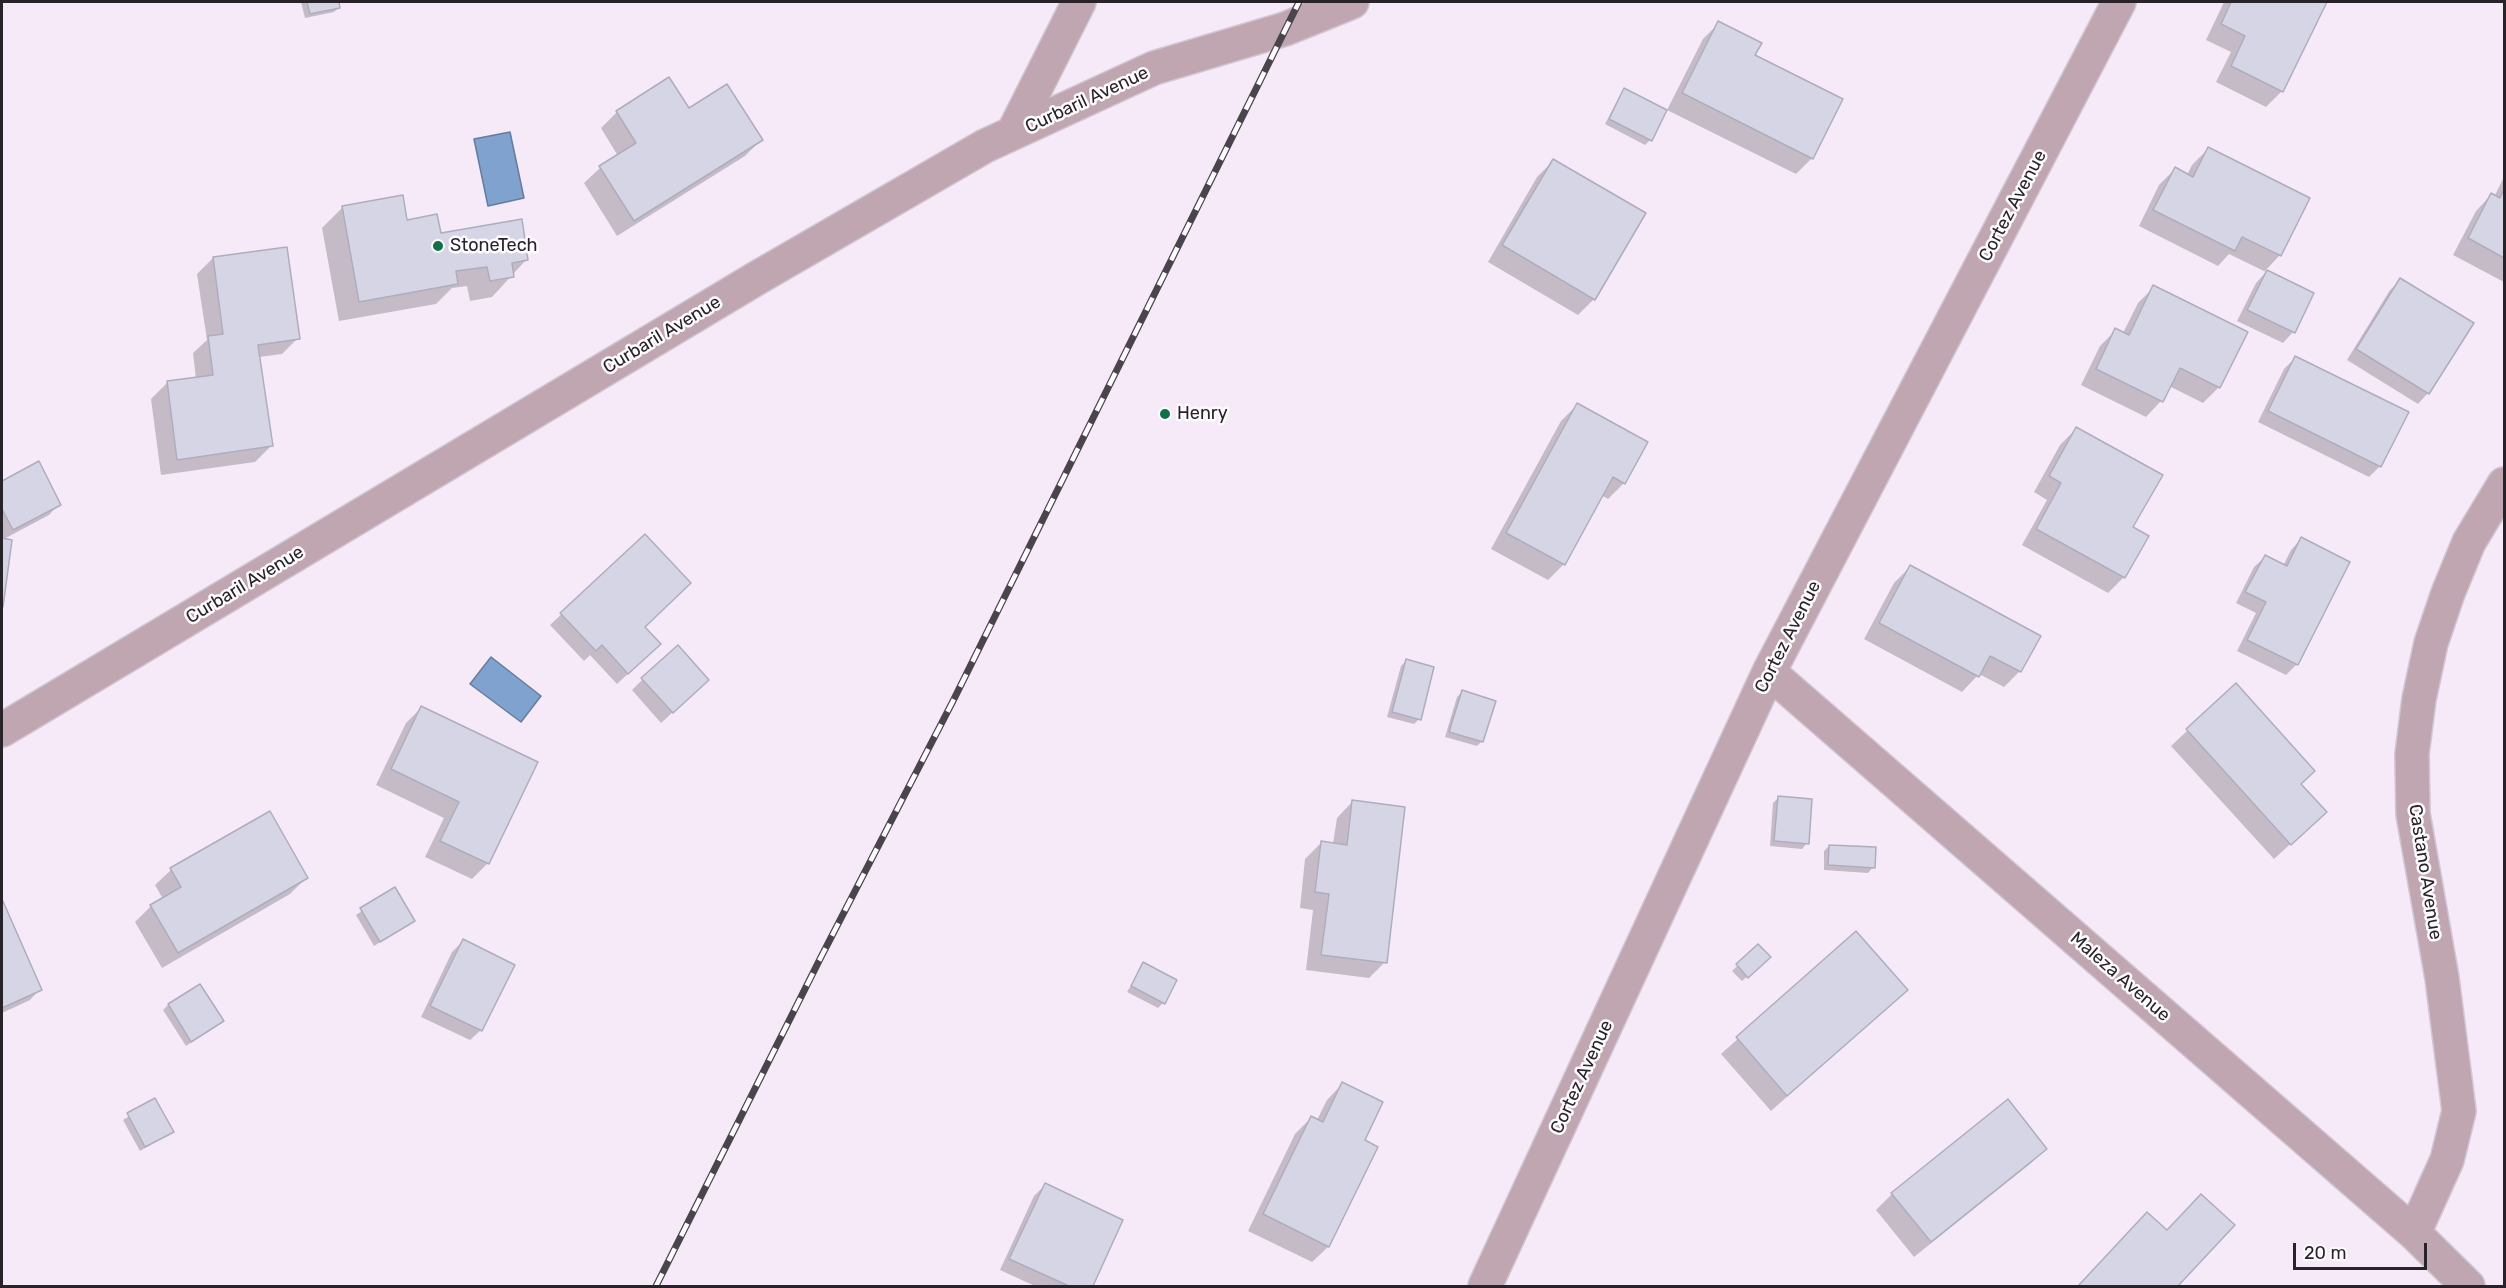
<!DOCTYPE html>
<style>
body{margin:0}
#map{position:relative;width:2506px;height:1288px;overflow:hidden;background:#f6eaf9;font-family:Rubik,sans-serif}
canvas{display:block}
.frame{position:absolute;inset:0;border:3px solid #272329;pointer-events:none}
.scale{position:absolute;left:2293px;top:1243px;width:134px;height:27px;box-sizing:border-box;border:3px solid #272329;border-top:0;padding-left:8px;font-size:18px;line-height:21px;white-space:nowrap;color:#272329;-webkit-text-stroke:4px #fefbfe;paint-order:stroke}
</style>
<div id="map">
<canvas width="2506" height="1288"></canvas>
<div class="frame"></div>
<div class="scale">20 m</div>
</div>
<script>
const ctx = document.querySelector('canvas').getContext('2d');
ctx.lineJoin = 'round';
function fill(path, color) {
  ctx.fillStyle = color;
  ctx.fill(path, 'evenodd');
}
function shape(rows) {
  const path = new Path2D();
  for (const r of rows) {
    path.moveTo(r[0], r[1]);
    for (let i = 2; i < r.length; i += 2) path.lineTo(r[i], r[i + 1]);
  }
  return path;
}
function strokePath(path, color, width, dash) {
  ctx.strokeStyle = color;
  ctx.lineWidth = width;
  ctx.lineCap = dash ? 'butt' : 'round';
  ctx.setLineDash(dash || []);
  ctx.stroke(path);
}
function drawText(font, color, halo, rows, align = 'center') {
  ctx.font = font + ' Rubik,sans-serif';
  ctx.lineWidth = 5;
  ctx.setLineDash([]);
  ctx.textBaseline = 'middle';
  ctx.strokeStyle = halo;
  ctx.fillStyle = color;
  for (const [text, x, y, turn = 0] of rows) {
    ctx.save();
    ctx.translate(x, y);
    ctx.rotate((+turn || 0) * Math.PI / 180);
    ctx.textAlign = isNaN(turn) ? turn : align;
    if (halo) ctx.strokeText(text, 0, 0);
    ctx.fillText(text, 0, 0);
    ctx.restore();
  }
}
const water = shape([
 [510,132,524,198,488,206,474,139,510,132],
 [491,657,541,696,521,722,470,684,491,657]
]);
fill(water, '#7fa2ce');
strokePath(water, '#657c9c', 1.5);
fill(shape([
 [301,2,338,2,339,7,334,12,305,18],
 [2224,2,2325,2,2282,91,2266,107,2216,82,2231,52,2206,40],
 [1719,23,1753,56,1812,158,1796,174,1667,110,1703,39],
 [1625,90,1650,140,1645,145,1605,124,1620,95],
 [688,110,761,140,745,156,617,236,584,183,600,168,618,156,601,128,617,112],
 [2208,149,2280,255,2265,271,2312,294,2293,332,2283,343,2237,321,2256,283,2266,272,2229,254,2218,266,2139,226,2159,185,2175,169,2187,175,2192,165],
 [1553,161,1594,299,1578,315,1488,262,1537,177],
 [2504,177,2504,282,2453,255,2476,211,2491,195,2494,197],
 [343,207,440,235,527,259,492,297,470,301,467,286,452,288,436,304,339,321,322,228],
 [213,258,298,338,282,354,259,357,271,446,255,462,161,475,151,399,167,383,196,379,193,353,207,340,197,274],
 [2401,280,2428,393,2418,404,2347,360,2390,290],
 [2154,287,2219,387,2203,403,2169,386,2161,401,2146,417,2081,385,2100,346,2116,330,2123,333,2138,303],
 [2295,358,2380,466,2369,477,2258,422,2284,369],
 [1577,405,1624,483,1608,499,1601,495,1564,564,1548,580,1491,549,1561,421],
 [2076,429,2131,528,2124,577,2108,593,2022,545,2047,500,2034,492,2060,445],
 [38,463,59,504,49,515,2,540,2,607,2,483],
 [645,536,643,627,648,655,617,684,590,655,584,661,550,625],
 [2301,539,2297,664,2286,675,2237,651,2256,613,2236,603,2254,567,2265,557,2283,566,2291,550],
 [1910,567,2020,671,2004,687,1979,674,1962,692,1864,639,1894,583],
 [1406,661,1419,719,1414,724,1387,717,1401,666],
 [642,680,697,690,661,723,632,690],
 [2236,685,2300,784,2309,827,2274,859,2171,746],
 [1462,692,1482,741,1477,746,1445,737,1457,697],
 [422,707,488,863,472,879,425,857,444,818,376,785,406,723],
 [1778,798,1807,843,1802,849,1770,846,1773,803],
 [1352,802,1385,962,1369,978,1306,970,1313,910,1300,908,1305,859,1321,843,1333,844,1337,818],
 [1829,846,1873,867,1868,873,1824,870,1824,851],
 [171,870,306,878,290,894,162,968,135,922,151,906,163,899,155,885],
 [394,889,413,921,374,946,356,915],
 [2,903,40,989,30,1000,2,1013],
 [1856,933,1890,1005,1771,1111,1721,1054],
 [463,941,481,1030,470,1040,421,1017,452,952],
 [1758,946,1764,962,1742,981,1732,971],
 [1144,964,1163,1003,1158,1008,1127,992],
 [168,1005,222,1021,186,1046,163,1010],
 [1342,1084,1363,1141,1328,1247,1312,1262,1248,1231,1295,1134,1311,1118,1317,1120,1327,1100],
 [155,1100,172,1132,140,1151,123,1120],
 [2045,1149,2030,1164,1914,1257,1876,1210,1892,1194],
 [1045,1185,1121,1221,1091,1286,1035,1286,1000,1270,1034,1196],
 [2233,1225,2176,1286,2079,1286,2132,1230,2167,1232]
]), '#0003');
const building = shape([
 [307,2,339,2,340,8,310,14,307,2],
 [2231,2,2327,2,2283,92,2231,66,2245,36,2221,24,2231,2],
 [1718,21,1762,43,1755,55,1843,99,1813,159,1682,93,1718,21],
 [669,77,689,108,727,84,763,140,634,221,599,166,636,143,616,111,669,77],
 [1624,88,1667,110,1652,141,1609,119,1624,88],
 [2208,147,2310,198,2281,256,2242,237,2235,251,2153,210,2175,167,2193,177,2208,147],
 [1553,159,1646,213,1595,300,1502,245,1553,159],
 [2504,189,2504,258,2468,238,2491,193,2500,198,2504,189],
 [403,195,407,220,437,214,441,233,522,219,528,260,512,263,514,277,490,281,487,267,456,271,458,284,359,302,342,206,403,195],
 [287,247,300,339,258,345,273,446,177,460,167,381,213,375,208,336,223,334,213,257,287,247],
 [2267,270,2314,293,2295,333,2247,310,2267,270],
 [2400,278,2474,323,2429,394,2356,349,2400,278],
 [2153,285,2248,332,2220,388,2180,368,2163,402,2096,369,2115,328,2129,335,2153,285],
 [2295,356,2409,412,2381,467,2268,411,2295,356],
 [1577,403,1648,442,1625,484,1613,477,1565,565,1506,533,1577,403],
 [2076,427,2163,475,2133,527,2149,536,2125,578,2036,529,2061,483,2049,476,2076,427],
 [39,461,61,505,13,530,2,509,2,481,39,461],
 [645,534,691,583,645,627,661,644,628,674,602,645,596,651,560,613,645,534],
 [2301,537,2350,562,2298,665,2247,640,2266,602,2245,592,2265,555,2287,566,2301,537],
 [2,538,12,540,3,607,2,607,2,538],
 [1910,565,2041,636,2021,672,1990,656,1979,677,1879,623,1910,565],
 [678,645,709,680,673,713,641,678,678,645],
 [1406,659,1434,667,1421,720,1392,712,1406,659],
 [2236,683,2315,771,2301,784,2327,812,2291,845,2186,729,2236,683],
 [1462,690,1496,701,1483,742,1449,732,1462,690],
 [421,706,538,762,489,864,440,841,459,802,391,769,421,706],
 [1778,796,1812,799,1809,844,1774,841,1778,796],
 [1352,800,1405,807,1387,963,1321,955,1329,894,1315,892,1321,841,1347,845,1352,800],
 [270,811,308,878,178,953,150,905,181,887,170,868,270,811],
 [1829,845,1876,847,1875,868,1828,865,1829,845],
 [395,887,415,921,380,942,360,908,395,887],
 [2,899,42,990,2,1008,2,899],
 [1856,931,1908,990,1787,1096,1736,1037,1856,931],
 [463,939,515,965,482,1031,430,1006,463,939],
 [1758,944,1771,957,1748,978,1736,964,1758,944],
 [1143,962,1177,980,1165,1004,1131,986,1143,962],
 [200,984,224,1021,191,1042,168,1004,200,984],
 [1342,1082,1383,1102,1365,1140,1378,1147,1329,1247,1263,1214,1311,1116,1323,1122,1342,1082],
 [155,1098,174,1132,145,1147,127,1113,155,1098],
 [2008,1099,2047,1149,1931,1242,1891,1193,2008,1099],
 [1045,1183,1123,1220,1093,1286,1069,1286,1009,1259,1045,1183],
 [2201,1194,2235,1225,2178,1286,2078,1286,2147,1212,2167,1230,2201,1194]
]);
fill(building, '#d5d5e6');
strokePath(building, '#aeadbe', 1.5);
const minor = shape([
 [1013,133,1079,2],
 [1769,672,2414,1233,2468,1286],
 [2,730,757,278,985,146,1154,68,1285,29,1352,2],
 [2414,1233,2447,1160,2459,1111,2442,978,2413,814,2412,754,2419,699,2431,643,2448,593,2469,542,2504,484],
 [1485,1286,1769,672,2119,2]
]);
strokePath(minor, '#d1c6d4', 36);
strokePath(minor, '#c0a6b1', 33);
const rail = shape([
 [656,1286,821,957,953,701,1299,2]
]);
strokePath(rail, '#4a454c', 7);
strokePath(rail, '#fefbfe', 4.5, [14]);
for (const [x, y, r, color] of [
 [438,246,6,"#107046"],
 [1165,414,6,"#107046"]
]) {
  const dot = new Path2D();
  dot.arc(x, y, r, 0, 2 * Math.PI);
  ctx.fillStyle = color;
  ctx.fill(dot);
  strokePath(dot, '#fefbfe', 2);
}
drawText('18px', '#272329', '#fefbfe', [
 ["Curbaril Avenue",1087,100,-25],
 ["Cortez Avenue",2013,206,-62],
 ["Curbaril Avenue",662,335,-31],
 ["Curbaril Avenue",245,585,-31],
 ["Cortez Avenue",1788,637,-63],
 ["Castano Avenue",2425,872,81],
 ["Maleza Avenue",2120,977,41],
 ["Cortez Avenue",1582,1077,-65]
]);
drawText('18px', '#272329', '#fefbfe', [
 ["StoneTech",450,246],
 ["Henry",1177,414]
], 'left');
</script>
